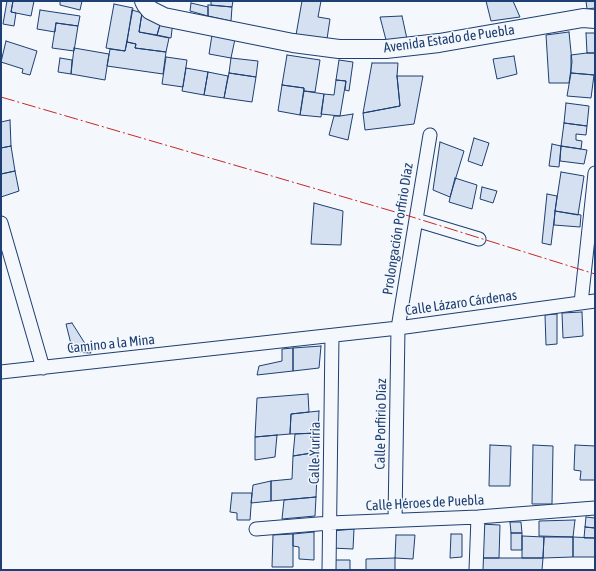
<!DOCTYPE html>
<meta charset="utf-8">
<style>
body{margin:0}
#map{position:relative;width:596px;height:571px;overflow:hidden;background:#f4f7fb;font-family:"Asap Condensed",sans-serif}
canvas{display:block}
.frame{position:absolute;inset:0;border:2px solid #1d3f73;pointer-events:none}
</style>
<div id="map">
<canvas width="596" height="571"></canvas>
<div class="frame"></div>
</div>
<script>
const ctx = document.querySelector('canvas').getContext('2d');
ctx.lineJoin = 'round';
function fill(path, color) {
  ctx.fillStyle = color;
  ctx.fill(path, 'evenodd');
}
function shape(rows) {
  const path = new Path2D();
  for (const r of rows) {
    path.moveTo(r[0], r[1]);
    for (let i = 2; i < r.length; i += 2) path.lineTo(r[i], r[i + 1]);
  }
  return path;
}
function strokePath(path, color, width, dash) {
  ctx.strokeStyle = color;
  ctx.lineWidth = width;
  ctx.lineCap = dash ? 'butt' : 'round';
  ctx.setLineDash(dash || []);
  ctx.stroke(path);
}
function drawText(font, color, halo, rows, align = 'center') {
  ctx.font = font + ' "Asap Condensed",sans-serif';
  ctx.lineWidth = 3;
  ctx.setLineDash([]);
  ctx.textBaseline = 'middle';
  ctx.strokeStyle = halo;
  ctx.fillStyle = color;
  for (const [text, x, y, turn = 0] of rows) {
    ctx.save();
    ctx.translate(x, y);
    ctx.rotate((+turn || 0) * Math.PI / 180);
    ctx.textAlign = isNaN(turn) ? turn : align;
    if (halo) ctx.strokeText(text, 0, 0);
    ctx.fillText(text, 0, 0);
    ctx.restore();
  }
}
const building = shape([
 [7,1,13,1,11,12,16,13,14,26,3,24,7,1],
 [10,1,34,1,31,16,11,12,13,1,10,1],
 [60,1,82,1,80,10,60,5,60,1],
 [211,1,233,1,232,7,211,5,211,1],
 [302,1,321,1,318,17,330,19,327,39,296,35,302,1],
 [486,1,513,1,520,17,491,21,486,1],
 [586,1,595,1,595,8,587,9,586,1],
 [191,3,208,7,208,16,190,11,191,3],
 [114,4,133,8,125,51,106,48,114,4],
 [208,5,232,7,231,21,208,16,208,5],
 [40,10,80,16,78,26,56,23,55,32,37,29,40,10],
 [132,10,142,13,139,32,169,38,166,52,135,48,136,44,127,42,132,10],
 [142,13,162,18,157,35,139,32,142,13],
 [402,16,407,39,386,40,380,17,402,16],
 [162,18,173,21,171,38,157,35,162,18],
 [56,23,78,26,74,51,52,48,56,23],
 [569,32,572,62,569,83,549,83,546,35,569,32],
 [586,33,595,33,595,53,587,53,586,33],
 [212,35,235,39,231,58,209,54,212,35],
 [6,41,37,51,30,75,22,73,23,69,1,62,6,41],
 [127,42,136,44,135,48,166,52,163,74,107,66,110,49,125,51,127,42],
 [74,48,109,54,105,80,71,74,74,48],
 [587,53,595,53,595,75,571,73,571,55,587,53],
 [287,55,320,60,315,92,304,91,304,88,282,85,287,55],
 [514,56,517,74,497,79,493,59,514,56],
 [166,57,187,60,183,87,162,84,166,57],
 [60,58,72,60,71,74,58,72,60,58],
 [231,58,258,61,256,77,229,73,231,58],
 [339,60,353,62,349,91,345,90,346,81,336,80,339,60],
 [372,63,398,63,397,76,400,106,363,113,372,63],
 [186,68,208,72,204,95,182,91,186,68],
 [208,72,228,76,224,98,204,95,208,72],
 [229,73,256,77,252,102,224,98,229,73],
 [571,73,594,75,591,98,567,96,571,73],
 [397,76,423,76,414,124,365,130,363,113,400,106,397,76],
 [336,80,346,81,340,116,321,114,324,94,334,95,336,80],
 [282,85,304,88,300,115,278,111,282,85],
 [304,91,324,94,321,117,300,115,304,91],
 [566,103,589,106,587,126,564,123,566,103],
 [353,114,348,140,329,135,334,116,340,116,353,114],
 [10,120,11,146,1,148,1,122,10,120],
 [564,123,587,126,586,135,576,134,576,140,582,141,581,149,561,146,564,123],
 [474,138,489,143,482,166,468,161,474,138],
 [440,142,464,151,450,197,433,190,440,142],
 [552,144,561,146,559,167,549,166,552,144],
 [11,146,15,171,1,174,1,148,11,146],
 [561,146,587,150,584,164,560,161,561,146],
 [15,171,19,191,1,197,1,174,15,171],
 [561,172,584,176,578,215,555,211,561,172],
 [455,178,477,185,472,209,449,202,455,178],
 [482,187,497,191,493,203,480,199,482,187],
 [547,194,557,196,551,245,542,243,547,194],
 [314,203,343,211,341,245,311,244,314,203],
 [555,211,581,215,580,227,554,225,555,211],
 [582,312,583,336,563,338,562,313,582,312],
 [557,314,557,344,546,345,545,315,557,314],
 [72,323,91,353,73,352,66,324,72,323],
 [321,346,319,368,293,371,293,348,321,346],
 [293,348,293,371,257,375,259,366,282,361,282,349,293,348],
 [308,394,309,412,291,414,290,434,255,437,257,398,308,394],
 [319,411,318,433,290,434,291,414,319,411],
 [318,433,318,452,293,456,295,434,318,433],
 [277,435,275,457,255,460,255,437,277,435],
 [490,445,511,446,510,486,489,486,490,445],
 [533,445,553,446,552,504,532,504,533,445],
 [575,445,595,446,595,480,580,480,581,471,574,470,575,445],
 [318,452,316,497,271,501,271,481,292,479,293,456,318,452],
 [271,481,271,501,251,503,253,485,271,481],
 [232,493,252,493,250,520,237,520,237,513,230,512,232,493],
 [316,497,315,516,282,519,284,500,316,497],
 [586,517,595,518,595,528,585,527,586,517],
 [575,520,573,537,539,536,539,521,575,520],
 [510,522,521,522,522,533,511,533,510,522],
 [480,524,500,525,499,558,480,558,480,524],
 [585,527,595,528,595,538,584,538,585,527],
 [354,529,353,549,332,548,332,531,354,529],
 [314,532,314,560,299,559,299,547,293,546,293,534,314,532],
 [511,533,522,533,522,550,511,550,511,533],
 [293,534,293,567,272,567,273,535,293,534],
 [451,534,462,534,462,557,450,558,451,534],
 [396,535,415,535,413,559,395,558,396,535],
 [522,536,544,537,543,558,522,558,522,536],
 [544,537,573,537,573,557,543,558,544,537],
 [573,537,595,538,595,557,573,557,573,537],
 [395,558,395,570,366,570,366,559,395,558],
 [480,558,543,558,542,570,479,570,480,558],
 [330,560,350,560,350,570,330,570,330,560]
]);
fill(building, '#d5e0f0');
strokePath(building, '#1d3f73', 1);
const street = shape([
 [416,220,479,239],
 [1,223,43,368],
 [581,303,595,173],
 [1,372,398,328,595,301],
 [395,520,398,328,430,135],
 [256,529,330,523,478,517,595,508],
 [329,570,332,336],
 [476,570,478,517]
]);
const secondary = shape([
 [144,1,146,5,150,10,164,17,293,43,339,49,386,49,439,43,583,18,595,19]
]);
strokePath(street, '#1d3f73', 15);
strokePath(secondary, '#1d3f73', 20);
strokePath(street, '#f4f7fb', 13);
strokePath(secondary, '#f4f7fb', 18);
strokePath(shape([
 [1,97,409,216,595,274]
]), '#c62828', 1, [14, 3, 2, 3]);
drawText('14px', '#1d3f73', '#f4f7fb', [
 ["Avenida Estado de Puebla",449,39,-8],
 ["Prolongación Porfirio Díaz",398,229,-81],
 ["Calle Lázaro Cárdenas",461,303,-8],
 ["Camino a la Mina",111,344,-6],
 ["Calle Porfirio Díaz",381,424,-89],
 ["Calle Yuriria",315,453,-89],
 ["Calle Héroes de Puebla",425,503,-3]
]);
</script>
